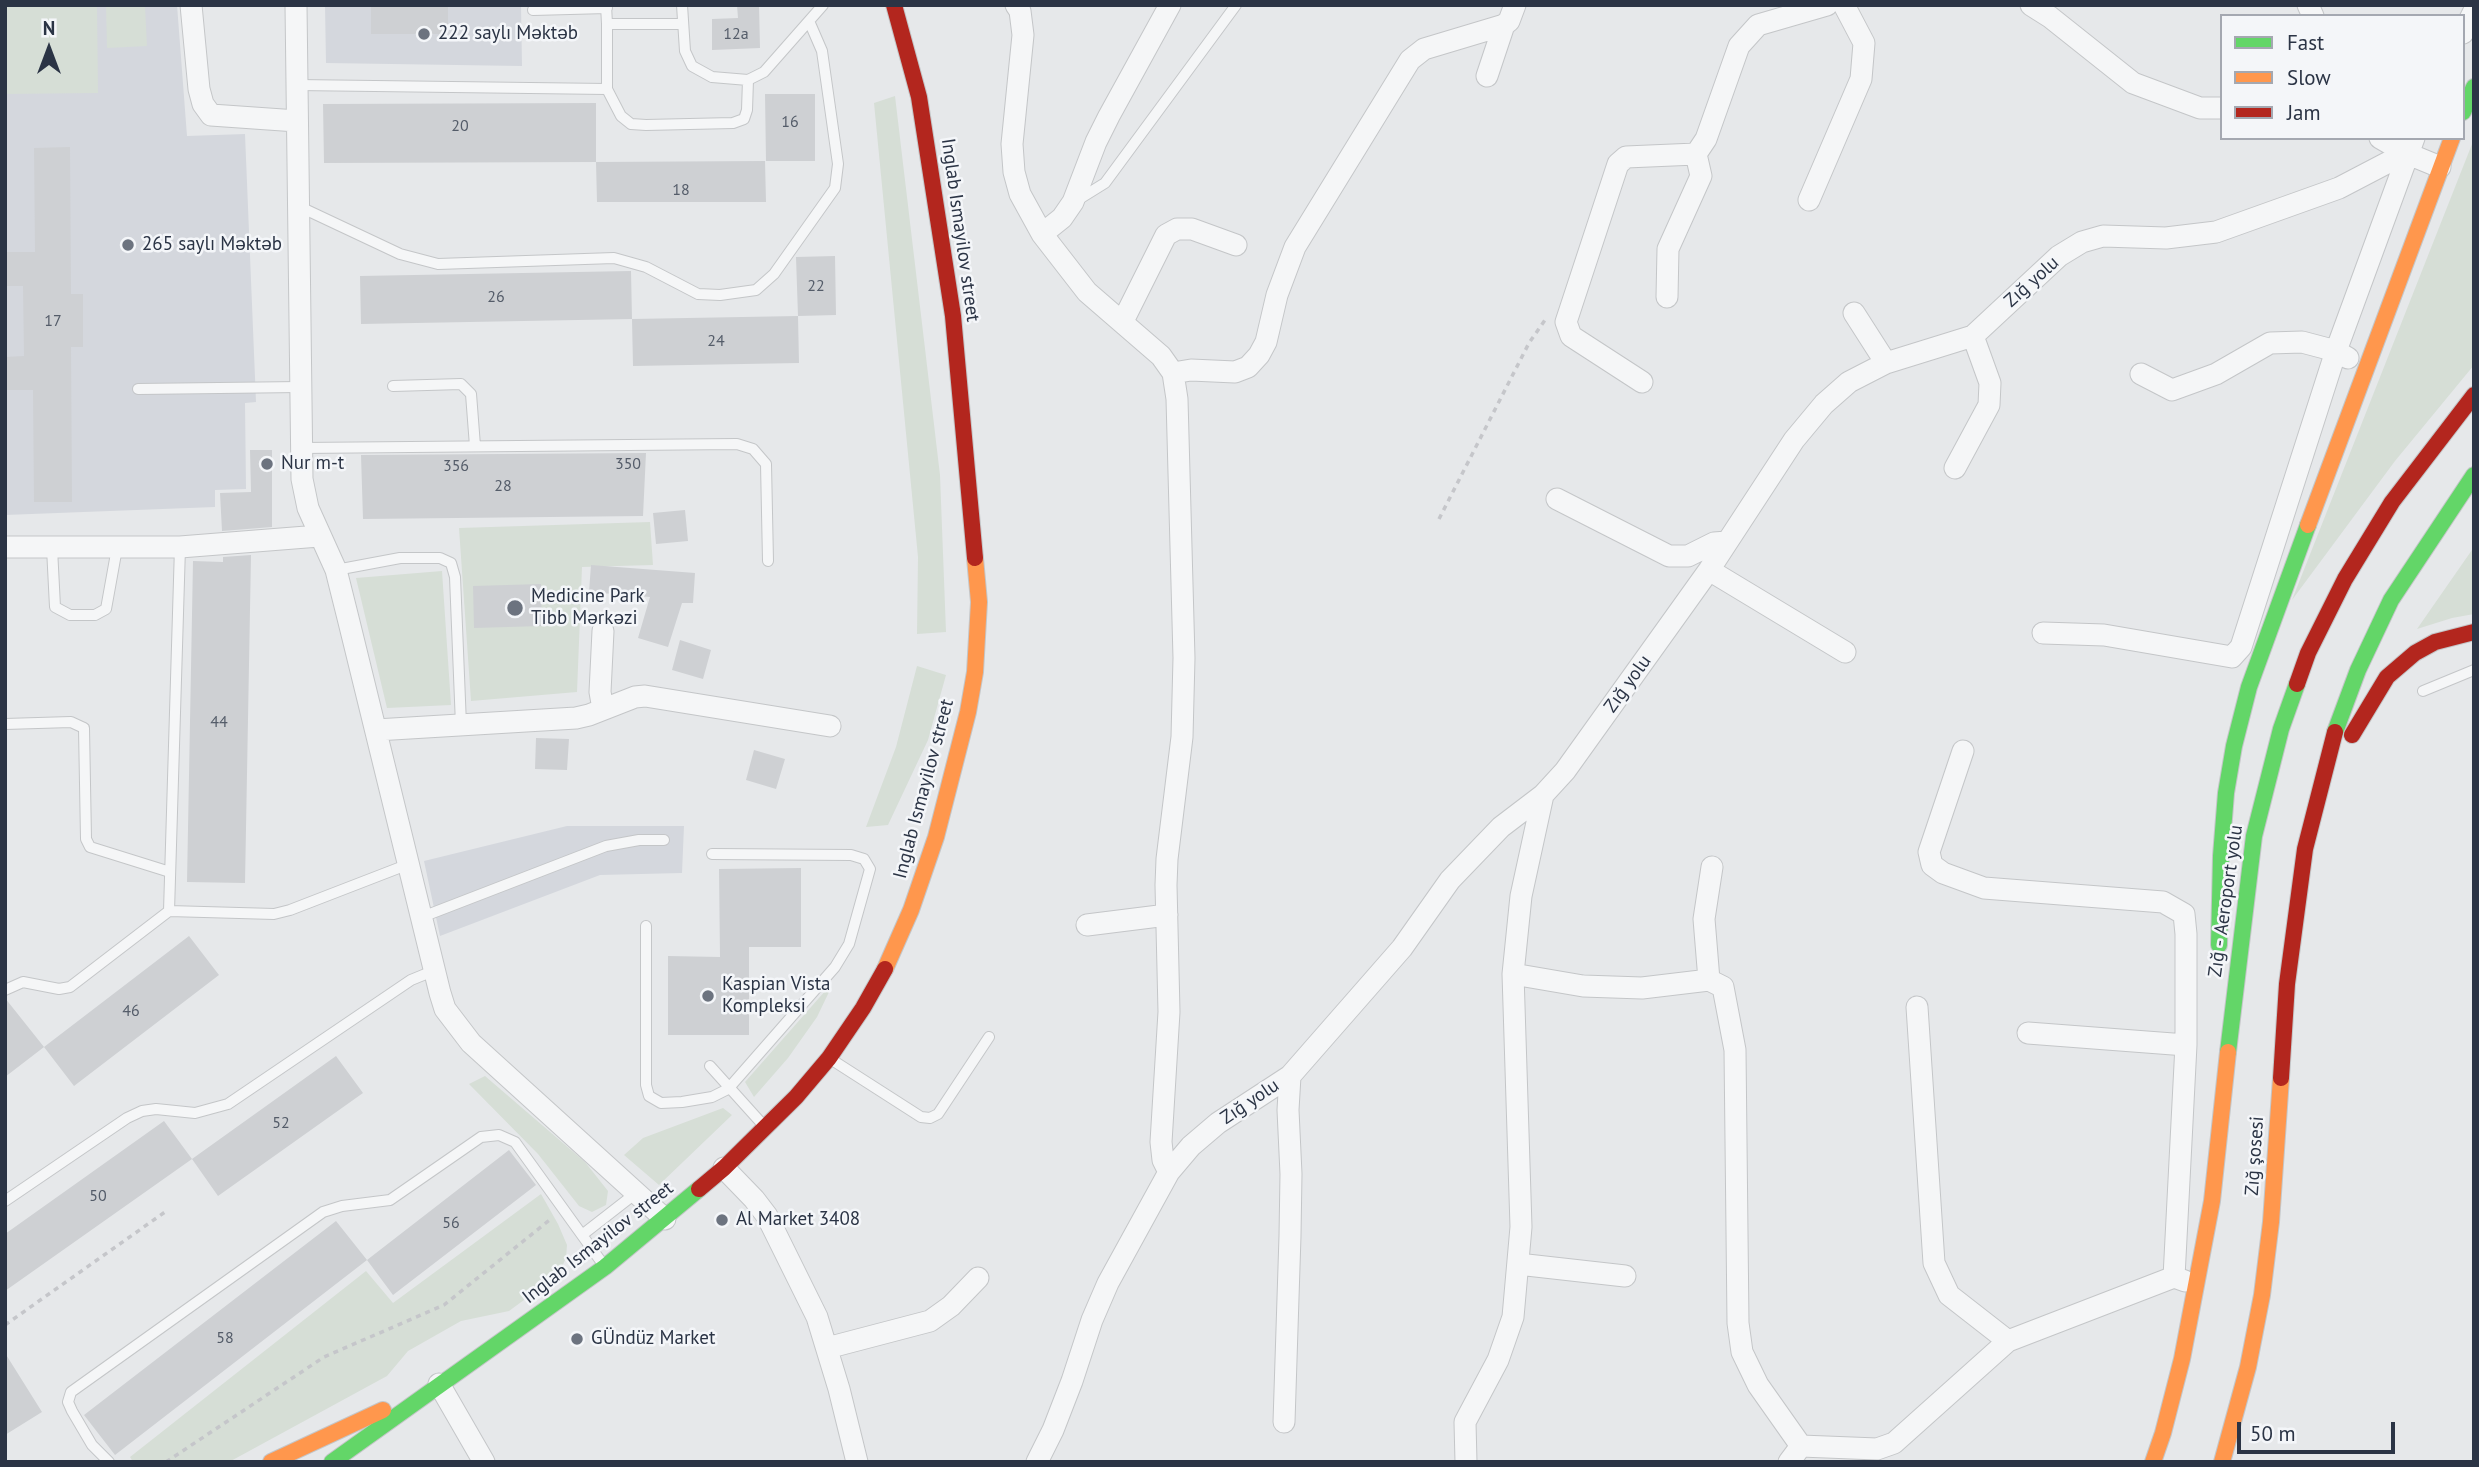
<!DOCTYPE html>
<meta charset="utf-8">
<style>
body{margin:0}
#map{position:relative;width:2479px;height:1467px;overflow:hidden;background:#e6e8ea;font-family:"PT Sans",sans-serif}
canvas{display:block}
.frame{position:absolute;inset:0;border:7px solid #2b3445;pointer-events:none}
.legend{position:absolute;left:2220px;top:14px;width:245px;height:126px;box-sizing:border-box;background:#f4f6f9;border:2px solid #a4a8b1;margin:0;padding:9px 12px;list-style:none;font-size:21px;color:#2b3445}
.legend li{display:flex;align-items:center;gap:14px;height:35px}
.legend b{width:35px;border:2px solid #a4a8b1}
.north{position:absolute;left:14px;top:14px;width:70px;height:70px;-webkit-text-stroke:5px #f4f6f9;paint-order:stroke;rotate:0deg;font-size:19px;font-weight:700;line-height:28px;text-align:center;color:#2b3445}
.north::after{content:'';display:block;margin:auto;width:24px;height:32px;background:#2b3445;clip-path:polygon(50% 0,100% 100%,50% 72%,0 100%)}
.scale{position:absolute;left:2237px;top:1422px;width:158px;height:32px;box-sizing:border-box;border:4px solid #2b3445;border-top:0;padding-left:9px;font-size:21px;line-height:24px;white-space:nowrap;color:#2b3445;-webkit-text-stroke:5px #f4f6f9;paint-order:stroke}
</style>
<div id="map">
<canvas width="2479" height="1467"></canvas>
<div class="frame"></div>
<ul class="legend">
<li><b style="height:9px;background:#63d668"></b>Fast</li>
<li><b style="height:9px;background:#ff974d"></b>Slow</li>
<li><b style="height:9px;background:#b3261e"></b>Jam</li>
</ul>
<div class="north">N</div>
<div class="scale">50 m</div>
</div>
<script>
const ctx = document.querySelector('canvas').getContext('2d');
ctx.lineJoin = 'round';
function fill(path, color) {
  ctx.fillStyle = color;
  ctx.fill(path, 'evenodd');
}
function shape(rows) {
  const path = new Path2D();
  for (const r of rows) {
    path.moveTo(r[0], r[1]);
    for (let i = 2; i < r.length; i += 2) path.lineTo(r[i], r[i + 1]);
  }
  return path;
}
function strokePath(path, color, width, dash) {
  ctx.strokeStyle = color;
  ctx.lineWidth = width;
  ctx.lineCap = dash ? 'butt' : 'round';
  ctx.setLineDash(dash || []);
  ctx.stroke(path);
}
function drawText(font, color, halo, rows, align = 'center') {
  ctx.font = font + ' "PT Sans",sans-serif';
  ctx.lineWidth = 5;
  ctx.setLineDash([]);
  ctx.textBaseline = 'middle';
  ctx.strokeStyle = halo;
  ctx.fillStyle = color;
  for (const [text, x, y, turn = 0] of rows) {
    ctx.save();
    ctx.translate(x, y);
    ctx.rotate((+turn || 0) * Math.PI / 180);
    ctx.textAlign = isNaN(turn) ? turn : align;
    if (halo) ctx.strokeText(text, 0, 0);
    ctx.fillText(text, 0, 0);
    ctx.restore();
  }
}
fill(shape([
 [5,5,177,5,187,136,245,134,256,402,245,403,246,489,215,490,215,507,5,515],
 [325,5,521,5,522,66,326,63],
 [567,826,684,826,682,873,600,875,440,936,424,861]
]), '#d4d7dd');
fill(shape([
 [5,5,97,5,98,93,5,94],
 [106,5,145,5,147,46,107,48],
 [895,96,940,475,946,632,917,634,918,557,874,103],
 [2474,139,2474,365,2395,461,2292,600],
 [650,522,653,565,582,567,577,692,471,701,459,528],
 [2474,547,2474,614,2452,618,2417,629],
 [442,571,451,705,387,708,356,578],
 [917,666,946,675,928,740,888,825,866,827,896,747],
 [826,990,829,992,817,1017,788,1058,754,1097,745,1082],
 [485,1076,585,1162,608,1191,606,1205,592,1212,579,1206,538,1154,469,1084],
 [723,1108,732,1115,659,1185,624,1155,643,1138],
 [541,1194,558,1224,567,1245,566,1258,558,1275,509,1311,461,1321,408,1351,387,1376,229,1462,133,1462,130,1457,366,1271,393,1303]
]), '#d6ded6');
fill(shape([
 [371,5,448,5,448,34,371,34],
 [737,5,759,5,760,48,712,50,712,19,738,18],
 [765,94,815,94,815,161,766,161],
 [596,103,596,162,324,163,323,104],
 [70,147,71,294,83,294,83,347,71,347,72,502,34,502,33,390,5,390,5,357,24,356,23,286,5,286,5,252,35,252,34,148],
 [765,161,766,202,597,202,596,162],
 [835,256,836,315,798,316,796,257],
 [631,271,632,319,361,324,360,276],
 [798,316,799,363,633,366,632,319],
 [250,450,272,450,272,527,222,531,220,493,251,492],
 [646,453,643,516,363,519,361,455],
 [685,510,688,541,656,544,653,513],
 [251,555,245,883,187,882,193,561,223,562,223,557],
 [591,565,695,573,693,603,682,603,668,647,638,638,650,597,589,592],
 [541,584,542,626,474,628,473,586],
 [680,640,711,650,703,679,672,670],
 [536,738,569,739,567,770,535,769],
 [754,750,785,759,776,789,746,780],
 [801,868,801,947,749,947,749,1035,668,1035,668,956,720,957,719,869],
 [189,936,219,975,74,1086,44,1047],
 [5,998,44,1047,5,1077],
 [336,1056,363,1093,218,1196,192,1159],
 [164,1121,192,1159,5,1291,5,1234],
 [509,1150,536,1185,393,1295,367,1260],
 [336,1221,367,1260,115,1455,84,1415],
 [5,1353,42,1412,5,1435]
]), '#ced0d3');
const lane = shape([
 [606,5,607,24,683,24],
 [682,5,685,51,692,66,712,77,748,80,764,72,823,5],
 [533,10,607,8],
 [607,24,607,89],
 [297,85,607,89,621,116,631,124,646,125,733,123,744,119,747,110,748,80],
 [1076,201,1105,183,1236,5],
 [298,206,400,254,438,264,614,258,646,267,698,294,720,295,756,290,774,274,835,188,838,164,822,51,809,21],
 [393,386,461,384,471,394,475,446],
 [138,389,300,387],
 [301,448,737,444,753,449,766,464,768,561],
 [52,548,55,607,70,615,95,615,106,609,117,548],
 [336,570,400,558,440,558,451,563,455,577,461,725],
 [2423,691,2474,670],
 [5,724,71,722,84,728,86,839,90,847,170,872],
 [169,911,180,547],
 [422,917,606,846,639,840,664,840],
 [646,926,646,1085,649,1096,661,1103,682,1102,712,1097,728,1089,835,967,849,944,870,869,864,859,851,855,712,854],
 [5,990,23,982,59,989,70,987,169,911,274,914,290,910,409,864],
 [829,1058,921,1117,930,1118,938,1114,989,1037],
 [710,1066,764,1126],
 [5,1201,127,1118,142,1111,156,1109,195,1113,228,1104,411,980,433,971],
 [582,1235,636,1193],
 [109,1462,92,1445,72,1411,68,1402,71,1392,323,1212,342,1206,390,1200,481,1137,499,1135,515,1142,605,1267]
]);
const street = shape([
 [191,5,199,89,203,104,211,115,297,121],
 [296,5,302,479,308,508,336,570,349,622,440,993,445,1009,471,1043,665,1219],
 [1016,5,1020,11,1023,35,1012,144,1014,172,1020,194,1042,234,1087,292,1161,356,1173,373,1177,399,1184,658,1182,737,1167,859,1166,885,1169,1012,1161,1142,1163,1160,1169,1172],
 [2031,5,2050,17,2133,83,2200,108,2222,108],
 [2308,5,2313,16],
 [2463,33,2474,11],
 [1487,76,1504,25],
 [2380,138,2406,153,2440,167],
 [1809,200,1861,79,1864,43,1844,5],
 [1042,234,1062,218,1073,202,1096,142,1109,116,1170,5],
 [1667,297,1668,249,1701,176,1696,154],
 [1854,313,1886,363],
 [1123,321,1166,235,1177,229,1192,229,1236,245],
 [1173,373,1191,370,1235,372,1248,367,1259,355,1266,342,1277,295,1295,247,1410,60,1424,49,1504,25,1509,21,1515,5],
 [2141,374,2172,390,2216,374,2270,343,2302,342,2336,351,2348,358],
 [1642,382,1571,336,1566,322,1618,164,1626,157,1696,154,1706,139,1739,46,1758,25,1827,5],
 [1955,468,1989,405,1990,383,1973,336],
 [1557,499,1669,556,1688,556,1714,543,1727,542],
 [5,547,180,547,319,536],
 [1709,570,1845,652],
 [603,631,600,692,603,709],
 [2043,633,2104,635,2232,657,2241,647,2336,351,2414,138],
 [376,730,576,718,589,715,635,697,645,696,830,726],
 [1963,751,1929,852,1932,865,1943,873,1984,888,2163,902,2184,914,2186,934,2186,1045,2174,1277],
 [1087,925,1167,915],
 [1513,974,1583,986,1642,988,1709,980,1723,987,1735,1050,1738,1323,1742,1352,1758,1385,1801,1446],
 [1709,980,1704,919,1712,867],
 [1917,1007,1934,1263,1949,1295,2008,1341],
 [2028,1033,2186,1045],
 [724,1168,754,1199,767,1216,817,1317,839,1389,857,1462],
 [1518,1264,1625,1276],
 [827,1348,930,1321,951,1306,978,1278],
 [439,1384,484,1462],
 [1284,1422,1290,1236,1291,1174,1288,1110,1290,1076],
 [1037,1462,1053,1430,1072,1381,1092,1320,1108,1283,1169,1172,1191,1146,1218,1123,1290,1076,1402,948,1450,880,1501,827,1543,795,1565,771,1709,570,1794,440,1824,404,1849,382,1886,363,1973,336,2059,256,2082,242,2103,236,2166,238,2216,232,2339,188,2406,153],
 [1466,1462,1465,1422,1498,1360,1513,1317,1521,1227,1513,974,1521,896,1543,795],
 [1789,1462,1801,1446,1877,1449,1894,1443,2008,1341,2174,1277,2185,1281]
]);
const fast = shape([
 [2463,112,2474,87],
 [2335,732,2358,670,2391,600,2474,475],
 [2219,945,2221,856,2226,793,2234,746,2249,687,2308,525],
 [2228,1052,2254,836,2281,729,2297,684],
 [332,1462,605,1267,699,1189]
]);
const slow = shape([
 [2308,525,2452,138],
 [885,969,911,910,936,837,968,712,975,672,979,602,975,558],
 [271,1462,383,1410],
 [2153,1462,2163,1433,2182,1359,2212,1201,2228,1052],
 [2222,1462,2248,1367,2262,1295,2271,1222,2281,1078]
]);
const jam = shape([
 [894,5,919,97,953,316,975,558],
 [2297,684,2308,653,2345,579,2392,502,2474,395],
 [2352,735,2387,677,2415,653,2435,642,2474,632],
 [2281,1078,2287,984,2305,849,2335,732],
 [699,1189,724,1168,796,1097,829,1058,863,1008,885,969]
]);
strokePath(lane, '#c4c6c8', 12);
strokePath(street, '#c4c6c8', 23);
strokePath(fast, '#c4c6c8', 18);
strokePath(slow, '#c4c6c8', 18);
strokePath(jam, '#c4c6c8', 18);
strokePath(shape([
 [1439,519,1529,343,1545,320],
 [5,1325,165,1212],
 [166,1462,324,1357,444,1305,552,1218]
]), '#c5c6ca', 3.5, [5, 5]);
strokePath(lane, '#f5f6f7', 10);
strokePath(street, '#f5f6f7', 21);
strokePath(fast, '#63d668', 16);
strokePath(slow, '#ff974d', 16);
strokePath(jam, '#b3261e', 16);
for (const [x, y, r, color] of [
 [424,34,7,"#6c737f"],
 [128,245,7,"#6c737f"],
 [267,464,7,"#6c737f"],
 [515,608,9,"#6c737f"],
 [708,996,7,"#6c737f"],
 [722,1220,7,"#6c737f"],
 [577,1339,7,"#6c737f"]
]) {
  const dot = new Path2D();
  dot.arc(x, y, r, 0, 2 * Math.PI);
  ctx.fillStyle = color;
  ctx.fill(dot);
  strokePath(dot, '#f4f6f9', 2.5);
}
drawText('16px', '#545c69', null, [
 ["12a",736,34],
 ["16",790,122],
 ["20",460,126],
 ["18",681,190],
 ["22",816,286],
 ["26",496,297],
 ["17",53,321],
 ["24",716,341],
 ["350",628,464],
 ["356",456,466],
 ["28",503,486],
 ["44",219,722],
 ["46",131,1011],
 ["52",281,1123],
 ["50",98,1196],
 ["56",451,1223],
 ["58",225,1338]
]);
drawText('19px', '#2b3445', '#f4f6f9', [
 ["222 saylı Məktəb",438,34],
 ["265 saylı Məktəb",142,245],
 ["Nur m-t",281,464],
 ["Medicine Park",531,597],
 ["Tibb Mərkəzi",531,619],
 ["Kaspian Vista",722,985],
 ["Kompleksi",722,1007],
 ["Al Market 3408",736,1220],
 ["GÜndüz Market",591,1339]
], 'left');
drawText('19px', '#2b3445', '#f4f6f9', [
 ["Inglab Ismayilov street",960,230,82],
 ["Zığ yolu",2032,282,-42],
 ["Zığ yolu",1628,684,-54],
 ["Inglab Ismayilov street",924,789,-75],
 ["Zığ - Aeroport yolu",2226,901,-82],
 ["Zığ yolu",1250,1102,-34],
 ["Zığ şosesi",2255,1156,-86],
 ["Inglab Ismayilov street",598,1243,-38]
]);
</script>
